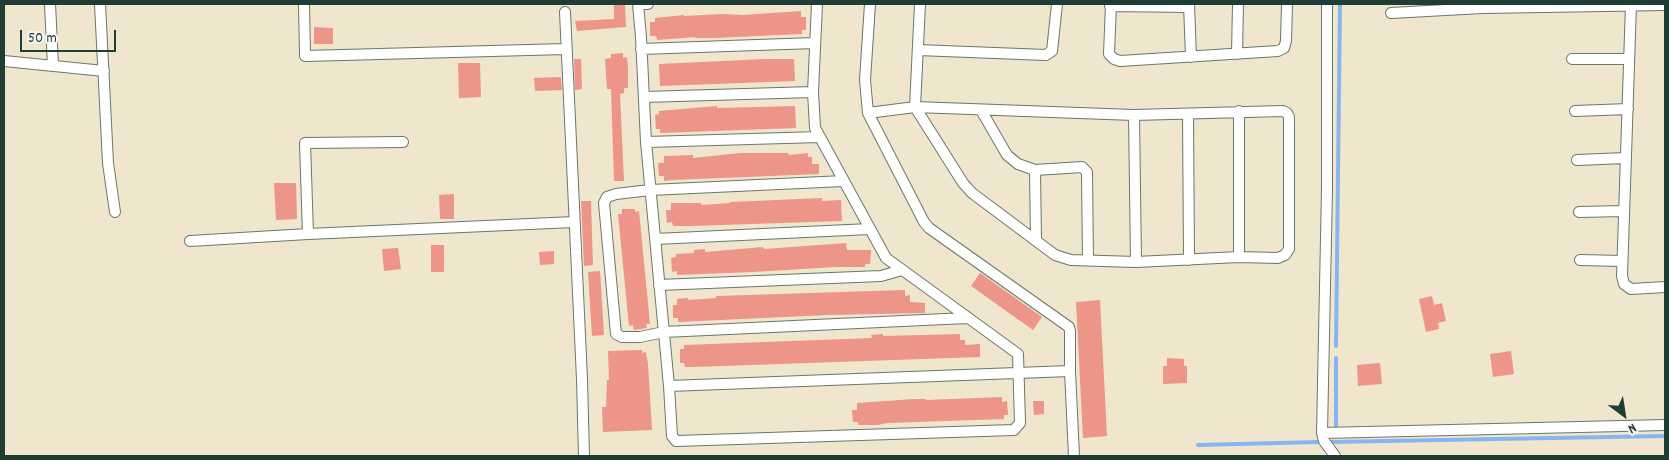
<!DOCTYPE html>
<style>
body{margin:0}
#map{position:relative;width:1669px;height:460px;overflow:hidden;background:#f0e6ce;font-family:Dekko,sans-serif}
canvas{display:block}
.frame{position:absolute;inset:0;border:5px solid #1f3d34;pointer-events:none}
.north{position:absolute;left:1599px;top:390px;width:50px;height:50px;-webkit-text-stroke:4px #f6f6f2;paint-order:stroke;rotate:149deg;font-size:14px;font-weight:700;line-height:20px;text-align:center;color:#1f3d34}
.north::after{content:'';display:block;margin:auto;width:18px;height:22px;background:#1f3d34;clip-path:polygon(50% 0,100% 100%,50% 72%,0 100%)}
.scale{position:absolute;left:20px;top:30px;width:96px;height:22px;box-sizing:border-box;border:2px solid #1f3d34;border-top:0;padding-left:6px;font-size:15px;line-height:18px;white-space:nowrap;color:#1f3d34;-webkit-text-stroke:4px #f6f6f2;paint-order:stroke}
</style>
<div id="map">
<canvas width="1669" height="460"></canvas>
<div class="frame"></div>
<div class="north">N</div>
<div class="scale">50 m</div>
</div>
<script>
const ctx = document.querySelector('canvas').getContext('2d');
ctx.lineJoin = 'round';
function shape(rows) {
  const path = new Path2D();
  for (const r of rows) {
    path.moveTo(r[0], r[1]);
    for (let i = 2; i < r.length; i += 2) path.lineTo(r[i], r[i + 1]);
  }
  return path;
}
function strokePath(path, color, width, dash) {
  ctx.strokeStyle = color;
  ctx.lineWidth = width;
  ctx.lineCap = dash ? 'butt' : 'round';
  ctx.setLineDash(dash || []);
  ctx.stroke(path);
}
function fill(path, color) {
  ctx.fillStyle = color;
  ctx.fill(path, 'evenodd');
}
strokePath(shape([
 [1336,346,1340,4],
 [1336,429,1336,358],
 [1329,442,1665,436],
 [1198,445,1319,442]
]), '#86b6f1', 4);
fill(shape([
 [614,4,625,4,626,27,577,31,575,21,614,19],
 [801,11,801,17,806,17,806,30,802,30,802,34,715,38,696,38,695,37,657,40,656,36,650,36,650,22,655,22,655,18,684,15,684,16,722,14,743,15],
 [314,27,333,28,333,44,314,44],
 [623,53,623,58,627,57,628,68,628,88,624,88,624,93,620,94,624,181,614,181,611,89,607,89,605,59,611,58,611,54],
 [574,59,581,59,582,89,575,90],
 [765,59,794,59,795,81,660,86,659,64],
 [458,63,480,63,481,97,459,98],
 [561,77,562,90,535,91,534,78],
 [717,106,717,108,795,106,796,128,660,133,660,129,656,129,655,115,659,114,659,111],
 [740,153,788,153,789,155,808,153,808,157,812,157,812,164,819,164,819,174,673,180,664,181,664,176,659,176,658,163,664,163,664,156,693,155,693,158],
 [274,183,296,183,297,219,276,220],
 [454,194,454,219,440,219,439,195],
 [822,198,822,201,841,200,842,221,692,226,673,226,672,222,667,223,666,210,671,210,671,203,701,203,701,205,730,203,730,202],
 [581,201,591,201,593,265,584,266],
 [622,209,635,209,635,212,639,211,650,324,646,324,647,328,634,330,633,325,629,326,618,214,622,214],
 [846,243,847,250,871,250,870,264,865,264,865,267,836,267,753,272,677,275,677,271,672,272,671,258,676,257,676,254,694,253,694,250,705,249,705,252,763,247,764,249],
 [431,245,444,245,444,272,431,272],
 [398,248,401,269,384,271,382,249],
 [554,251,554,264,540,265,539,252],
 [600,271,604,335,592,336,588,272],
 [980,273,1042,317,1033,330,971,286],
 [905,290,905,296,910,295,910,302,925,303,925,313,828,315,678,322,678,318,673,318,673,305,677,305,677,299,688,298,688,300,716,298,716,296],
 [1432,296,1434,305,1442,303,1446,321,1438,323,1439,329,1426,332,1419,299],
 [1100,300,1107,436,1083,438,1076,302],
 [883,334,883,336,960,334,960,340,965,340,965,345,980,344,980,357,694,367,685,367,684,363,680,363,680,349,684,349,684,345,872,338,871,335],
 [642,350,642,353,646,352,648,364,652,430,603,432,602,407,606,407,607,380,609,380,608,351],
 [1511,351,1514,374,1493,377,1490,354],
 [1167,358,1184,359,1184,366,1187,366,1187,383,1163,384,1163,366,1167,366],
 [1380,363,1382,384,1358,386,1357,365],
 [1002,397,1002,402,1007,401,1008,415,1004,415,1004,419,888,423,877,425,858,425,858,422,853,422,852,410,857,410,857,403,914,399,926,399,926,400],
 [1033,401,1044,401,1044,414,1034,415]
]), '#ed9588');
const street = shape([
 [50,4,53,66],
 [100,4,108,163,115,212],
 [304,4,305,56,566,49],
 [638,4,641,37,646,142,669,386,672,436,676,441,1014,430,1020,423,1018,354,886,258,815,128,813,92,817,4],
 [638,4,648,4],
 [870,4,865,80,868,113,924,222,929,228,1069,327,1070,331,1070,371,1074,456],
 [1111,4,1109,54,1114,59,1120,61,1278,51,1284,48,1286,41,1287,4],
 [1189,4,1191,57],
 [1327,4,1327,189,1322,433,1324,441,1335,456],
 [1631,4,1622,276,1624,284,1631,289,1665,287],
 [1110,6,1189,7],
 [565,12,582,379,584,456],
 [1391,13,1482,8,1665,5],
 [641,49,815,43],
 [918,50,1046,55,1052,51,1057,4],
 [1237,54,1238,4],
 [1572,59,1629,59],
 [4,61,104,71],
 [644,97,813,92],
 [981,110,1007,155,1018,164,1035,170,1082,167,1087,172,1088,260],
 [1575,111,1628,109],
 [868,113,915,107,1134,115,1283,111,1287,113,1289,117,1289,249,1285,255,1278,258,1239,257,1136,262,1071,260,1055,255,972,193,963,183,915,107,920,4],
 [1188,114,1189,260],
 [1134,115,1136,262],
 [646,142,820,137],
 [1577,160,1626,158],
 [1035,170,1036,240],
 [844,181,650,190,616,194,607,197,604,203,616,334,622,337,640,337,664,332,967,318],
 [1579,212,1624,211],
 [308,234,305,143,403,142],
 [655,239,870,229],
 [190,241,308,234,574,222],
 [1239,257,1239,111],
 [1580,260,1622,261],
 [659,285,881,276,902,270],
 [669,386,1070,371],
 [1322,433,1665,425]
]);
strokePath(street, '#68786a', 12);
strokePath(street, '#fff', 10);
</script>
